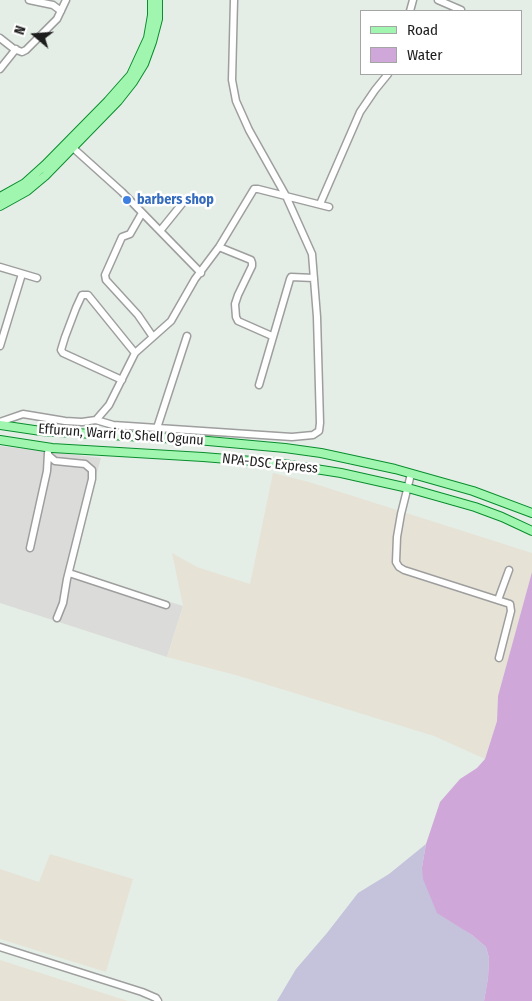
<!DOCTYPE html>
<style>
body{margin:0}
#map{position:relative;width:532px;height:1001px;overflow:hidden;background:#e4eee6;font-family:"Fira Sans Condensed",sans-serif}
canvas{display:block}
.legend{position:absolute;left:360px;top:10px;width:162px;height:65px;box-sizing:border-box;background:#fff;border:1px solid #a5a5a5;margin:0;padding:6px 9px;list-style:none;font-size:15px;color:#1d1d1d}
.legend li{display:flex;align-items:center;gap:10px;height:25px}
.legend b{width:25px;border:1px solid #a5a5a5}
.north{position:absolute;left:10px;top:10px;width:50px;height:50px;-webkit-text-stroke:4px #fff;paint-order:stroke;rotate:288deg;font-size:14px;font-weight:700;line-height:20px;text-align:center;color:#1d1d1d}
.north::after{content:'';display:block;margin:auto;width:18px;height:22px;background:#1d1d1d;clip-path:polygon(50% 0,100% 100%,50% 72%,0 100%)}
</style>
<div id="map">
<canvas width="532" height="1001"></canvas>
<ul class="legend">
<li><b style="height:6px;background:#a1f6af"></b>Road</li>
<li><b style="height:14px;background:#d0a7d9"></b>Water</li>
</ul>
<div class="north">N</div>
</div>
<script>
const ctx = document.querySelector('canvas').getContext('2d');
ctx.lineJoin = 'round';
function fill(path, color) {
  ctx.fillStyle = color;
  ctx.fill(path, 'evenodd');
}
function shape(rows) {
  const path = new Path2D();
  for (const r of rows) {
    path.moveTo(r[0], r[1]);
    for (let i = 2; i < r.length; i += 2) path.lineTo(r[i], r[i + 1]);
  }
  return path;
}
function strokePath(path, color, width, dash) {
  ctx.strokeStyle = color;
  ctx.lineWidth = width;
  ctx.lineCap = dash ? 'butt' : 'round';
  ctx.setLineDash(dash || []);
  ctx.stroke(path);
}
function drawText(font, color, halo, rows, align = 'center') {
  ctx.font = font + ' "Fira Sans Condensed",sans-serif';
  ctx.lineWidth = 5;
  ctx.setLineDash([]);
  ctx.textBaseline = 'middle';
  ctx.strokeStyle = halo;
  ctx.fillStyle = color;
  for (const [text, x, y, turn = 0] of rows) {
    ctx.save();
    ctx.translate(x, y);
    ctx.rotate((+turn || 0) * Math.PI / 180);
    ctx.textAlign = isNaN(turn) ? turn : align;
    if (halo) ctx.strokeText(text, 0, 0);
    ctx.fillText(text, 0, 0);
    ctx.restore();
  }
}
fill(shape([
 [0,446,101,458,70,571,183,606,167,657,0,603]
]), '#dbdbda');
fill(shape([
 [273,473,309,482,532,553,532,572,498,696,497,721,485,759,434,736,239,676,167,657,183,606,172,553,197,567,250,584],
 [50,854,133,879,106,972,0,939,0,869,39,882],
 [0,960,128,1001,0,1001]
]), '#e6e3d6');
fill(shape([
 [426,844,422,867,456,924,472,935,486,947,489,958,488,978,484,1001,277,1001,296,969,327,933,358,893,389,874]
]), '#c5c2db');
fill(shape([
 [532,572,532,1001,484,1001,488,978,489,958,486,947,472,935,437,913,423,879,422,867,426,844,440,802,460,779,477,768,485,759,497,721,498,696]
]), '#d0a7d9');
const minor = shape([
 [29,0,53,5,61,11],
 [438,0,461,10],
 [410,11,413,0],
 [0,38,14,49,22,52,26,50,57,19,66,0],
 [0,69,16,49],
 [72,147,122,192,201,273],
 [320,204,360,112,375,90,388,74],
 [142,213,130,234,122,237,105,275,106,280,138,315,153,337],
 [160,231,185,200],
 [219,247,251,260,252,263,252,266,238,295,235,304,236,317,238,321,272,336],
 [0,267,37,278],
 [0,346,22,274],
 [122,380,63,353,61,350,65,337,76,308,82,295,88,295,135,353],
 [259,385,290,279,291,277,314,278],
 [96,420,113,425,292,437,313,435,319,431,320,423,317,317,312,254,286,196,249,130,236,101,232,80,234,0],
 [0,422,23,414,65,421,82,422,96,420,109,405,135,353,171,321,195,279,219,247,254,189,258,189,329,207],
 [157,428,187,336],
 [48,455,55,461,85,464,92,470,92,479,67,579,63,603,57,618],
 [411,474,401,514,397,537,396,562,399,567,404,570,510,604,511,611,499,658],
 [30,548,47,471,48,453],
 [69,573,166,605],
 [498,600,509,570],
 [0,947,142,992,156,998,158,1001]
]);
const major = shape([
 [0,197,25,183,45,165,108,101,131,75,148,38,152,15,152,0],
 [0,206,27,191,45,176,118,101,133,82,144,64,152,42,158,19,158,0],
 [0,425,41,431,197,440,285,448,321,453,395,469,473,491,532,513],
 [0,440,52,448,203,457,277,463,341,473,408,488,475,507,502,517,532,531]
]);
strokePath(minor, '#9e9e9e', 9);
strokePath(major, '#098d2d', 10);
strokePath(minor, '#fff', 6);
strokePath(major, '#a1f6af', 8);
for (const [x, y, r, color] of [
 [127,200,5,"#3f7fe0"]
]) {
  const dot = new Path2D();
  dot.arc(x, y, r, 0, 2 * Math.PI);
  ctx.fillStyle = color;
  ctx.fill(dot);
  strokePath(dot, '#fff', 2);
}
drawText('bold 14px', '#366cbe', '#fff', [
 ["barbers shop",137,200]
], 'left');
drawText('14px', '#1d1d1d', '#fff', [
 ["Effurun, Warri to Shell Ogunu",121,435,4],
 ["NPA-DSC Express",270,464,6]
]);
</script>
